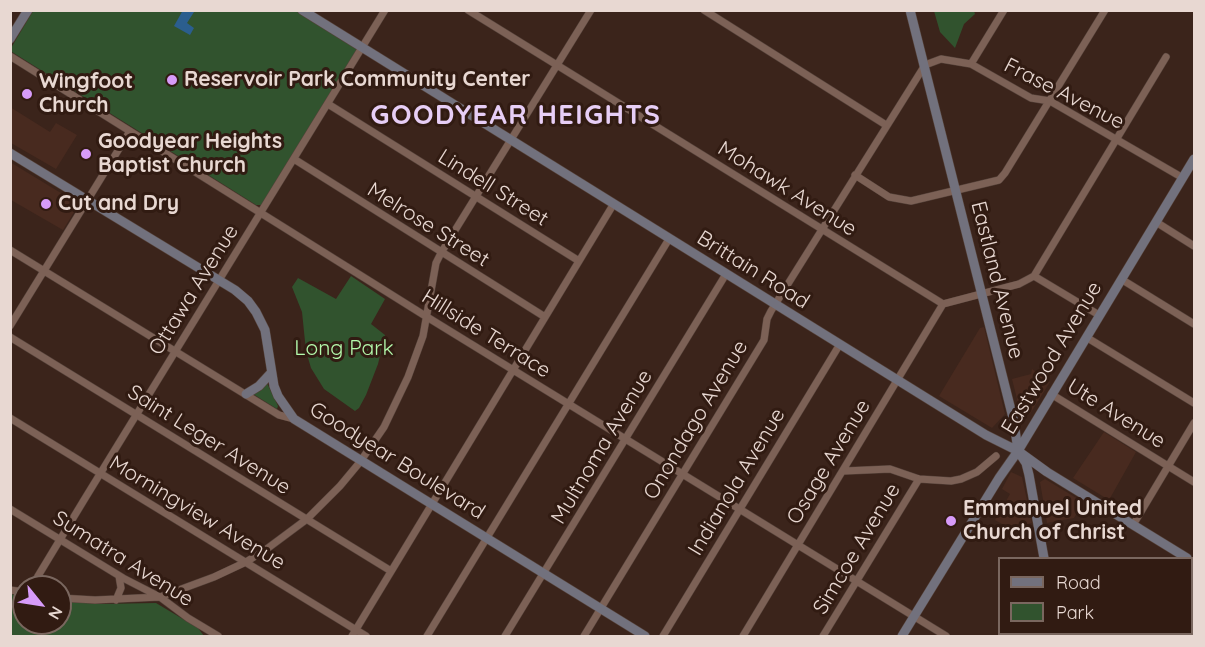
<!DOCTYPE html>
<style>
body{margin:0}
#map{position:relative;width:1205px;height:647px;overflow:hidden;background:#3b241b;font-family:Quicksand,sans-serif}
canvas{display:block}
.frame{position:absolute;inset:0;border:12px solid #e8d8d2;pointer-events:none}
.legend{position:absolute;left:998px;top:557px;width:195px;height:78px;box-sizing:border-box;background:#311b12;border:2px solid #7a675f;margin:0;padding:8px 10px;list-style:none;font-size:18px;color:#e8d8d2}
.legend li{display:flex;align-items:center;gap:12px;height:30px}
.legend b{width:30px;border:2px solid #7a675f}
.north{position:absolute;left:12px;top:575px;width:60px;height:60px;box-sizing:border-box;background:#311b12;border:2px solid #7a675f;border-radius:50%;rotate:120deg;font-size:16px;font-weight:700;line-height:24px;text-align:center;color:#e8d8d2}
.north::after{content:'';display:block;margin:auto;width:21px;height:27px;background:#d79bf9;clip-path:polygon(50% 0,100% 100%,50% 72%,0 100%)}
</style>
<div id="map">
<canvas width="1205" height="647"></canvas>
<div class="frame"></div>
<ul class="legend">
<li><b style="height:8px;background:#72717d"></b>Road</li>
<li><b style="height:16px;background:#31532e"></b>Park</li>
</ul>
<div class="north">N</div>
</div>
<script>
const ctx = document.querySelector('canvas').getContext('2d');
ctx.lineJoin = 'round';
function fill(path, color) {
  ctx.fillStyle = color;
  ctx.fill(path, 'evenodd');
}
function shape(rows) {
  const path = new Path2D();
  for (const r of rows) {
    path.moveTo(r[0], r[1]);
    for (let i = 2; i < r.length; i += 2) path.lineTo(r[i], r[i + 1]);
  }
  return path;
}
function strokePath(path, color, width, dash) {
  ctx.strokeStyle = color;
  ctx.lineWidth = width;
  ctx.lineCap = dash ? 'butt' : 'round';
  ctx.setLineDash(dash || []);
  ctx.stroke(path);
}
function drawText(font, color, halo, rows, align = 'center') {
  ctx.font = font + ' Quicksand,sans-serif';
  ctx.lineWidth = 6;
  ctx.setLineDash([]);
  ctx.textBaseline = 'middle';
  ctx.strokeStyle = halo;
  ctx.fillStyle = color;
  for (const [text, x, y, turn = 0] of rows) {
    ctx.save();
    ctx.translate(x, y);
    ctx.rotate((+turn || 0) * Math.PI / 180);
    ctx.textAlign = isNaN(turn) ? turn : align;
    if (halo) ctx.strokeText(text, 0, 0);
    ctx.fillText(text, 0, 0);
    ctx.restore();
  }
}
fill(shape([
 [10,107,50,132,56,123,77,135,56,169,11,143],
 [10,162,79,204,63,230,11,200],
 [984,327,1005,414,992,428,939,396,980,328],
 [1032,369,1050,382,1030,414,1021,415,1012,379,1031,374],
 [1104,432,1136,452,1109,500,1073,478],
 [1011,472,1022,477,1032,523,1009,528,995,520,1010,494,1002,489],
 [1045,479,1083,502,1074,518,1047,523,1040,482]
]), '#482a1f');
fill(shape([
 [296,10,357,48,358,51,263,205,256,205,148,137,12,52,11,48,33,11],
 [934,11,974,11,975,14,964,24,955,48,940,32],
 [351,276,385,299,371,324,385,335,378,364,366,395,359,408,355,411,324,389,311,368,306,351,302,312,292,287,298,278,336,299],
 [267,383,278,406,277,409,253,394],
 [10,594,24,596,24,623,60,623,60,601,101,604,156,603,198,628,204,636,11,636],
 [1192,614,1194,615,1194,636,1096,636,1098,634,1192,634]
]), '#31532e');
fill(shape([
 [183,10,194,12,187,23,194,28,190,35,174,26]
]), '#2b5e8e');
const street = shape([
 [468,10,943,304,1019,284,1034,276,1166,57],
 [704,10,886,125],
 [10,56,427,317,946,636],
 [971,64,1004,10],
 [328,104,579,261],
 [294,159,545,317],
 [855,175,889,197,911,201,999,180,1005,173,1105,10],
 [1156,222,1194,246],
 [10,250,279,415,294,419],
 [1034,276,1099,315],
 [1121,279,1194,324],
 [10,326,130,131],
 [10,337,391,571],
 [1086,337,1194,403],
 [1051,394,1194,482],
 [10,418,366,636],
 [844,471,890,469,919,479,951,481,961,479,977,472,996,456],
 [10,509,123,578,160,597,188,618,218,636],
 [1133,525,1194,423],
 [33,587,38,576,84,500,385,10],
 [10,590,24,592],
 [60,598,95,600,160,597,214,577,246,562,268,548,307,519,340,486,360,462,384,427,408,377,423,336,436,263,441,253,591,10],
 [116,600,121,588,119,576],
 [352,636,613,205],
 [427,636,669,239],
 [505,636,726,274],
 [584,636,764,340,767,319,771,311,925,65,941,59,971,64,1031,98,1050,101,1183,178],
 [663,636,840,344],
 [743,636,943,304],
 [823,636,919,479]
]);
const secondary = shape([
 [302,10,986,435,1018,451,1047,472,1187,558],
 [910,10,1014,422,1018,451,1026,463,1029,475,1044,558],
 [10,39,28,10],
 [10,153,235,290,248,301,256,312,265,330,274,386,278,396,294,419,645,636],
 [246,394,259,386,271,373],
 [1058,634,1058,636],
 [902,636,999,478,1018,451,1194,159]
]);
strokePath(street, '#55423a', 8);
strokePath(secondary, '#55423a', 10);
strokePath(street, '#7c6156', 7);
strokePath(secondary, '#72717d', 9);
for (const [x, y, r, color] of [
 [172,80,6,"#d79bf9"],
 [27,94,6,"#d79bf9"],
 [86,154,6,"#d79bf9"],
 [46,204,6,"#d79bf9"],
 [951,521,6,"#d79bf9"]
]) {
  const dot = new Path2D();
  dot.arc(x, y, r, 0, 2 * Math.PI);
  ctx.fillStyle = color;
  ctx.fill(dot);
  strokePath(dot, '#311b12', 2);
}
drawText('bold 21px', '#e8d8d2', '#311b12', [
 ["Reservoir Park Community Center",184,80],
 ["Wingfoot",39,82],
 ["Church",39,106],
 ["Goodyear Heights",98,142],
 ["Baptist Church",98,166],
 ["Cut and Dry",58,204],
 ["Emmanuel United",963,509],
 ["Church of Christ",963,533]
], 'left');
drawText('21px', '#e8d8d2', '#311b12', [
 ["Frase Avenue",1064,94,27],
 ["Lindell Street",493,188,32],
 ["Mohawk Avenue",787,189,32],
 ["Melrose Street",428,225,32],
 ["Brittain Road",753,270,32],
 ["Eastland Avenue",997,280,76],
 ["Ottawa Avenue",194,290,-58],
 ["Hillside Terrace",486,334,32],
 ["Eastwood Avenue",1052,358,-59],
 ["Ute Avenue",1116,414,32],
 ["Onondago Avenue",696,420,-59],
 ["Saint Leger Avenue",209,440,32],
 ["Multnoma Avenue",602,447,-59],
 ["Goodyear Boulevard",397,461,32],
 ["Osage Avenue",829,462,-59],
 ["Indianola Avenue",737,482,-59],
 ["Morningview Avenue",197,513,31],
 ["Simcoe Avenue",857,549,-59],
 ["Sumatra Avenue",123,559,32]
]);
drawText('21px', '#b4faac', '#311b12', [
 ["Long Park",344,349]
]);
ctx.letterSpacing = '1.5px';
drawText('bold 27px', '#e7cef6', '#311b12', [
 ["GOODYEAR HEIGHTS",516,116]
]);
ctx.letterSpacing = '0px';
</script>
